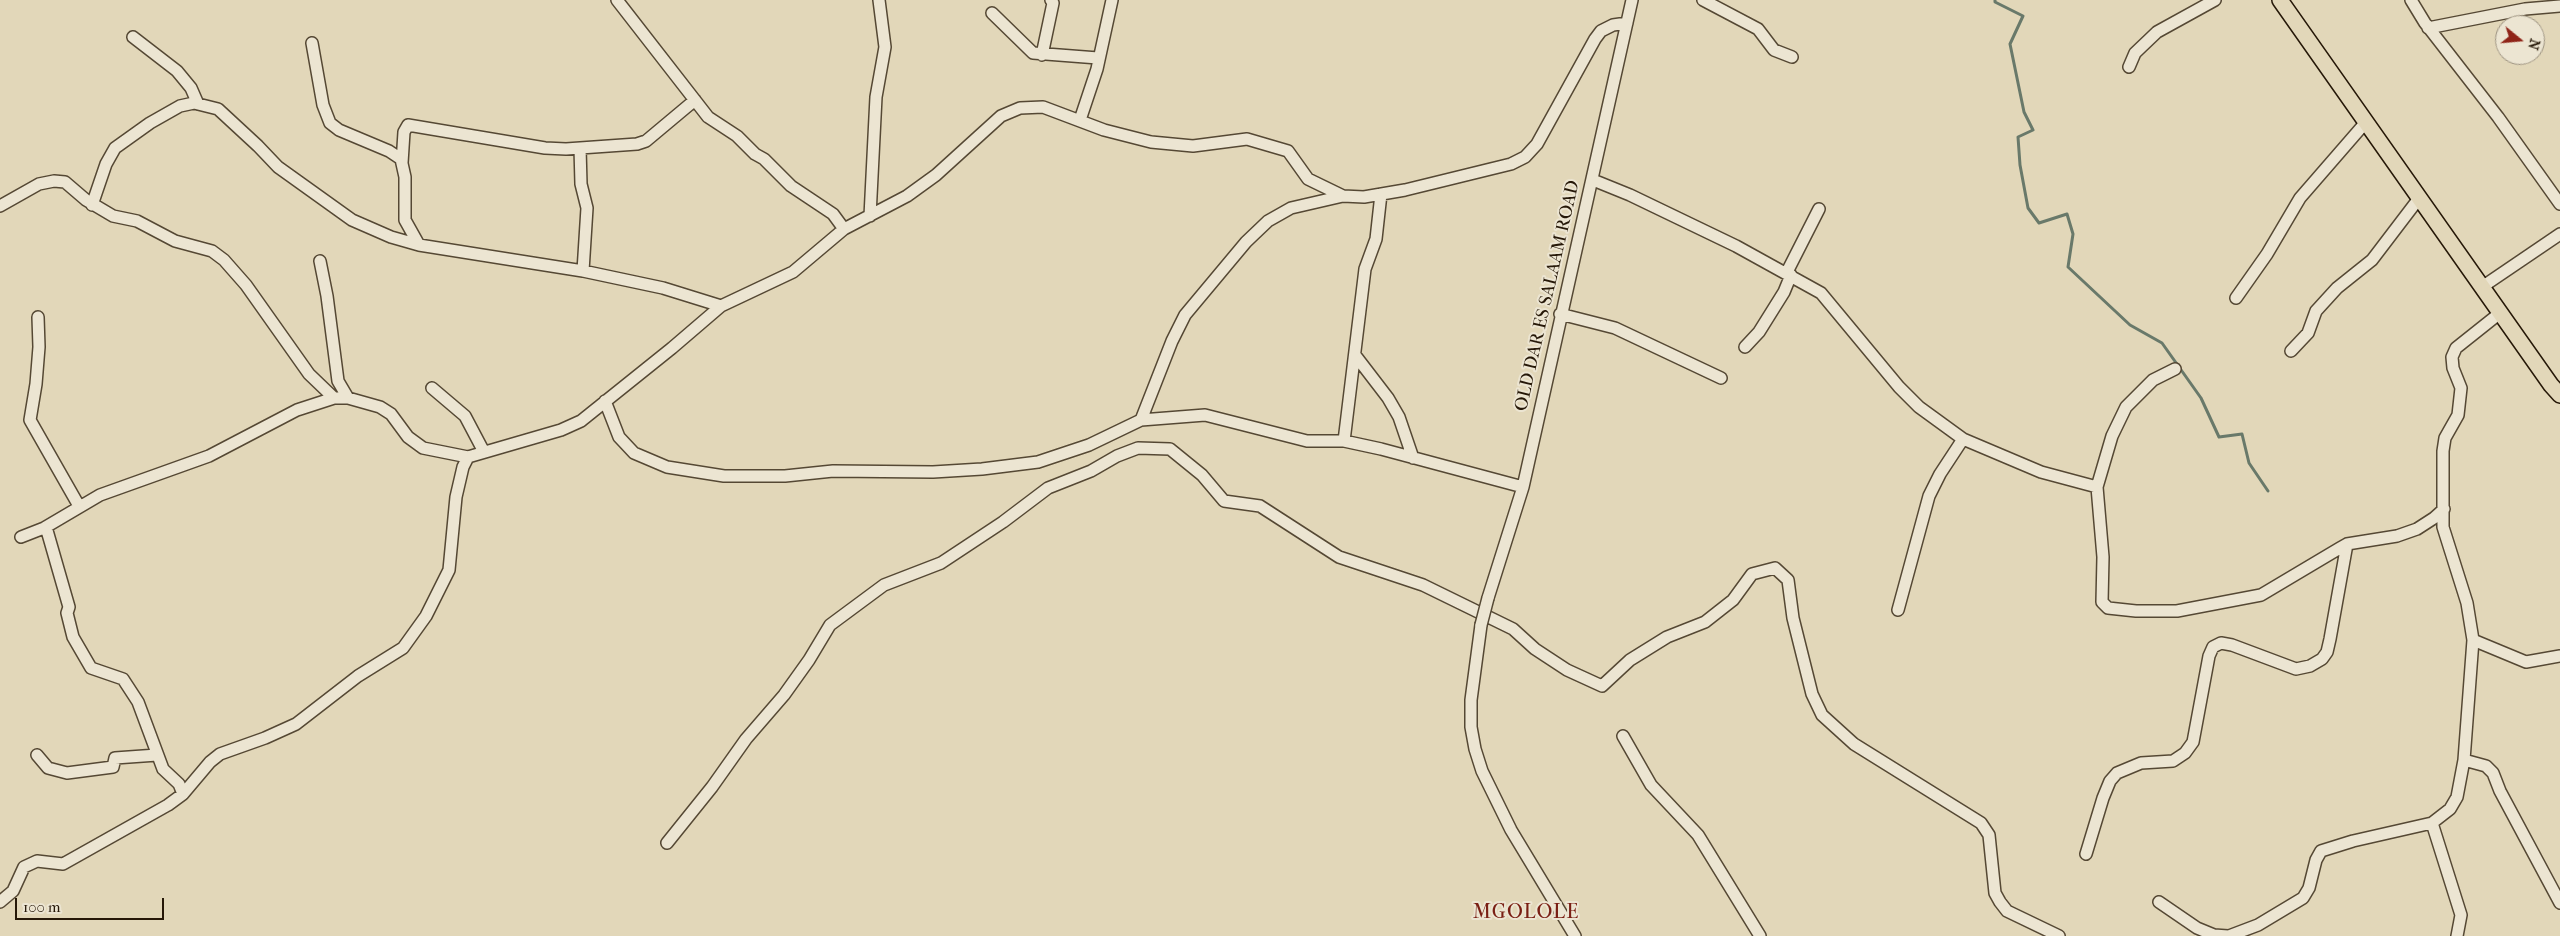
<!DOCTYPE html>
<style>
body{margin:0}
#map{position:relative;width:2560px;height:936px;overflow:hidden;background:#e2d7b9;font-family:"IM FELL French Canon",serif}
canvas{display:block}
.north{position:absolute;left:2495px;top:15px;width:50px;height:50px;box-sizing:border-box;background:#ece5d2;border:1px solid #9d9381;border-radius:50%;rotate:107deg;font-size:14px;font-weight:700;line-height:20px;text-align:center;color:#261808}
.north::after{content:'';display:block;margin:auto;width:18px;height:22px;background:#8f2418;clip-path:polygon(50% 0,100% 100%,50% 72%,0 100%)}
.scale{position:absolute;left:15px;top:898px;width:149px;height:22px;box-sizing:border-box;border:2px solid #261808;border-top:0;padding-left:6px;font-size:15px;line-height:18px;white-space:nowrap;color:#261808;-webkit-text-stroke:4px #ece5d2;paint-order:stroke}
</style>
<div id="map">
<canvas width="2560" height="936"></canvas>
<div class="north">N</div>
<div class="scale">100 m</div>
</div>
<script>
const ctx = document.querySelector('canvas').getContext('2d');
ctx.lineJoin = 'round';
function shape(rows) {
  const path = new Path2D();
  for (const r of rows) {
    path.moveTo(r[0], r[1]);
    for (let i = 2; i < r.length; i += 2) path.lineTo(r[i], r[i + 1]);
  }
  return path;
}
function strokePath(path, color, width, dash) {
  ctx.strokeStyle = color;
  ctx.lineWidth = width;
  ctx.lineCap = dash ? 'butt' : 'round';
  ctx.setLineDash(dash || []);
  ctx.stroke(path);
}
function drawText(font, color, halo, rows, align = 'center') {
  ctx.font = font + ' "IM FELL French Canon",serif';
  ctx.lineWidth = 4;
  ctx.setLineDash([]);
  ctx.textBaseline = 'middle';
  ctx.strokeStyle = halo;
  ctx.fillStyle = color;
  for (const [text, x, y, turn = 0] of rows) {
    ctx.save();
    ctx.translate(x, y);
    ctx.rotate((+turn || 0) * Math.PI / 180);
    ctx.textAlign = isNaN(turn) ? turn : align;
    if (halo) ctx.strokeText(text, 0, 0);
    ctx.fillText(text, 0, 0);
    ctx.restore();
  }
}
strokePath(shape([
 [1995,0,1995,2,2023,16,2010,44,2024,112,2033,130,2018,137,2020,165,2028,208,2039,223,2067,214,2073,234,2068,267,2130,325,2162,343,2201,398,2219,437,2242,434,2249,463,2268,491]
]), '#69796a', 3);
const minor = shape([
 [617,0,708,117,737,136,755,154,764,159,791,186,833,214,844,229],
 [1703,0,1758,29,1774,50,1792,57],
 [2411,0,2425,23,2498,117,2560,204],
 [992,13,1033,53,1098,58],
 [2428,28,2525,9,2560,6],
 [133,37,177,71,191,88,198,104],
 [312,43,323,105,330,123,339,130,389,151,401,159,405,177,405,220,419,245],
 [1042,55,1053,3,1051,0],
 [2129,67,2135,53,2157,32,2215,0],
 [1080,120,1097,69,1112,0],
 [580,148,581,184,587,208,583,271],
 [402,163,404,132,408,125,545,148,566,149,637,144,646,141,695,100],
 [1593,180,1630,195,1736,246,1821,293,1899,387,1919,407,1963,439,2041,472,2097,487],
 [92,205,106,164,115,148,150,123,180,106,194,103,218,109,258,146,278,167,352,220,391,237,419,245,583,271,663,288,721,306],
 [0,206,39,184,54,181,65,182,86,200,113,216,137,221,175,241,212,251,224,260,246,285,309,374,334,398],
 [870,216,876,97,885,47,879,0],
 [320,261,327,296,338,381,348,398],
 [1787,272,1819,209],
 [2482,287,2560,234],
 [2236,298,2267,254,2300,198,2366,122],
 [1560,314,1615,328,1721,378],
 [38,317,39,347,36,384,30,420,79,506],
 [1745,347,1759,332,1784,292,1791,275],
 [2291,351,2308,333,2316,311,2337,288,2372,260,2420,197],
 [1355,355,1388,398,1399,417,1413,458],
 [2175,369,2153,380,2126,407,2112,436,2097,487,2103,557,2102,602,2108,608,2136,611,2177,611,2261,595,2340,548,2347,544,2397,536,2417,529,2434,518,2444,509],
 [432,388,465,416,484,452],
 [605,401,619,437,634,453,667,467,724,476,785,476,833,471,933,472,982,469,1038,462,1089,445,1141,420,1205,415,1307,441,1344,441,1381,449,1523,487],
 [1141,420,1172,341,1185,315,1246,242,1268,221,1291,208,1343,196],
 [1344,441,1365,269,1376,239,1381,194],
 [46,527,69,607,67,613,73,637,91,668,123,679,138,702,163,769,179,784,183,794],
 [21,537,44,528,100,495,209,456,297,410,334,398,348,398,380,407,391,414,408,437,423,448,468,457],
 [1488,598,1523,487,1632,0],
 [1898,610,1929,496,1940,474,1963,439],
 [1481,625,1471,700,1471,727,1475,749,1482,771,1511,830,1575,936],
 [2473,640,2526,662,2560,656],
 [1623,736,1651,785,1698,835,1760,936],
 [37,755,48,768,67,773,113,767,115,758,157,755],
 [2464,760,2486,766,2493,773,2500,791,2560,903],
 [2432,823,2461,915,2457,936],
 [667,843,712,787,746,739,784,695,809,660,830,625,884,585,941,563,1003,522,1048,488,1091,471,1117,456,1138,448,1170,449,1202,475,1224,501,1260,506,1339,557,1423,585,1513,629,1535,649,1567,670,1602,686,1630,660,1667,637,1705,622,1733,600,1752,574,1775,568,1788,580,1793,618,1812,694,1822,715,1854,744,1981,823,1989,835,1995,893,2000,902,2007,911,2059,936],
 [2086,854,2103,798,2110,781,2117,773,2141,763,2173,761,2185,753,2193,742,2209,656,2213,647,2221,643,2232,645,2296,669,2310,666,2322,659,2327,652,2330,639,2347,544],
 [0,902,13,891,24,867,37,861,63,864,168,805,183,794,210,762,220,754,265,738,296,724,358,676,403,648,426,616,449,570,456,497,463,467,468,457,561,430,581,421,672,348,721,306,793,272,844,229,907,196,936,175,1001,116,1020,108,1043,107,1104,130,1151,142,1193,146,1247,139,1288,151,1308,179,1343,196,1364,197,1405,190,1511,164,1525,157,1537,144,1595,39,1601,31,1613,25,1627,23],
 [2159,902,2197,928,2214,935,2228,936],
 [2229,936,2258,925,2303,898,2309,888,2316,860,2321,851,2353,841,2432,823,2450,809,2457,797,2464,760,2473,640,2467,603,2443,527,2443,451,2445,438,2458,415,2461,388,2453,368,2452,357,2456,348,2500,313]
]);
const major = shape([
 [2280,0,2551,385,2560,395]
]);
strokePath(minor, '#554834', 14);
strokePath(major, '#261808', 18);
strokePath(minor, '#ece5d2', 11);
strokePath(major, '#e2d7b9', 15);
const minorBridge = shape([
 [1481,625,1488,598]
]);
strokePath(minorBridge, '#554834', 14, []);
strokePath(minorBridge, '#ece5d2', 11);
drawText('18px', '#261808', '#ece5d2', [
 ["OLD DAR ES SALAAM ROAD",1548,296,-77]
]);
ctx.letterSpacing = '1px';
drawText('20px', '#7a1f14', '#ece5d2', [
 ["MGOLOLE",1526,913]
]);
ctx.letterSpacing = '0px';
</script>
